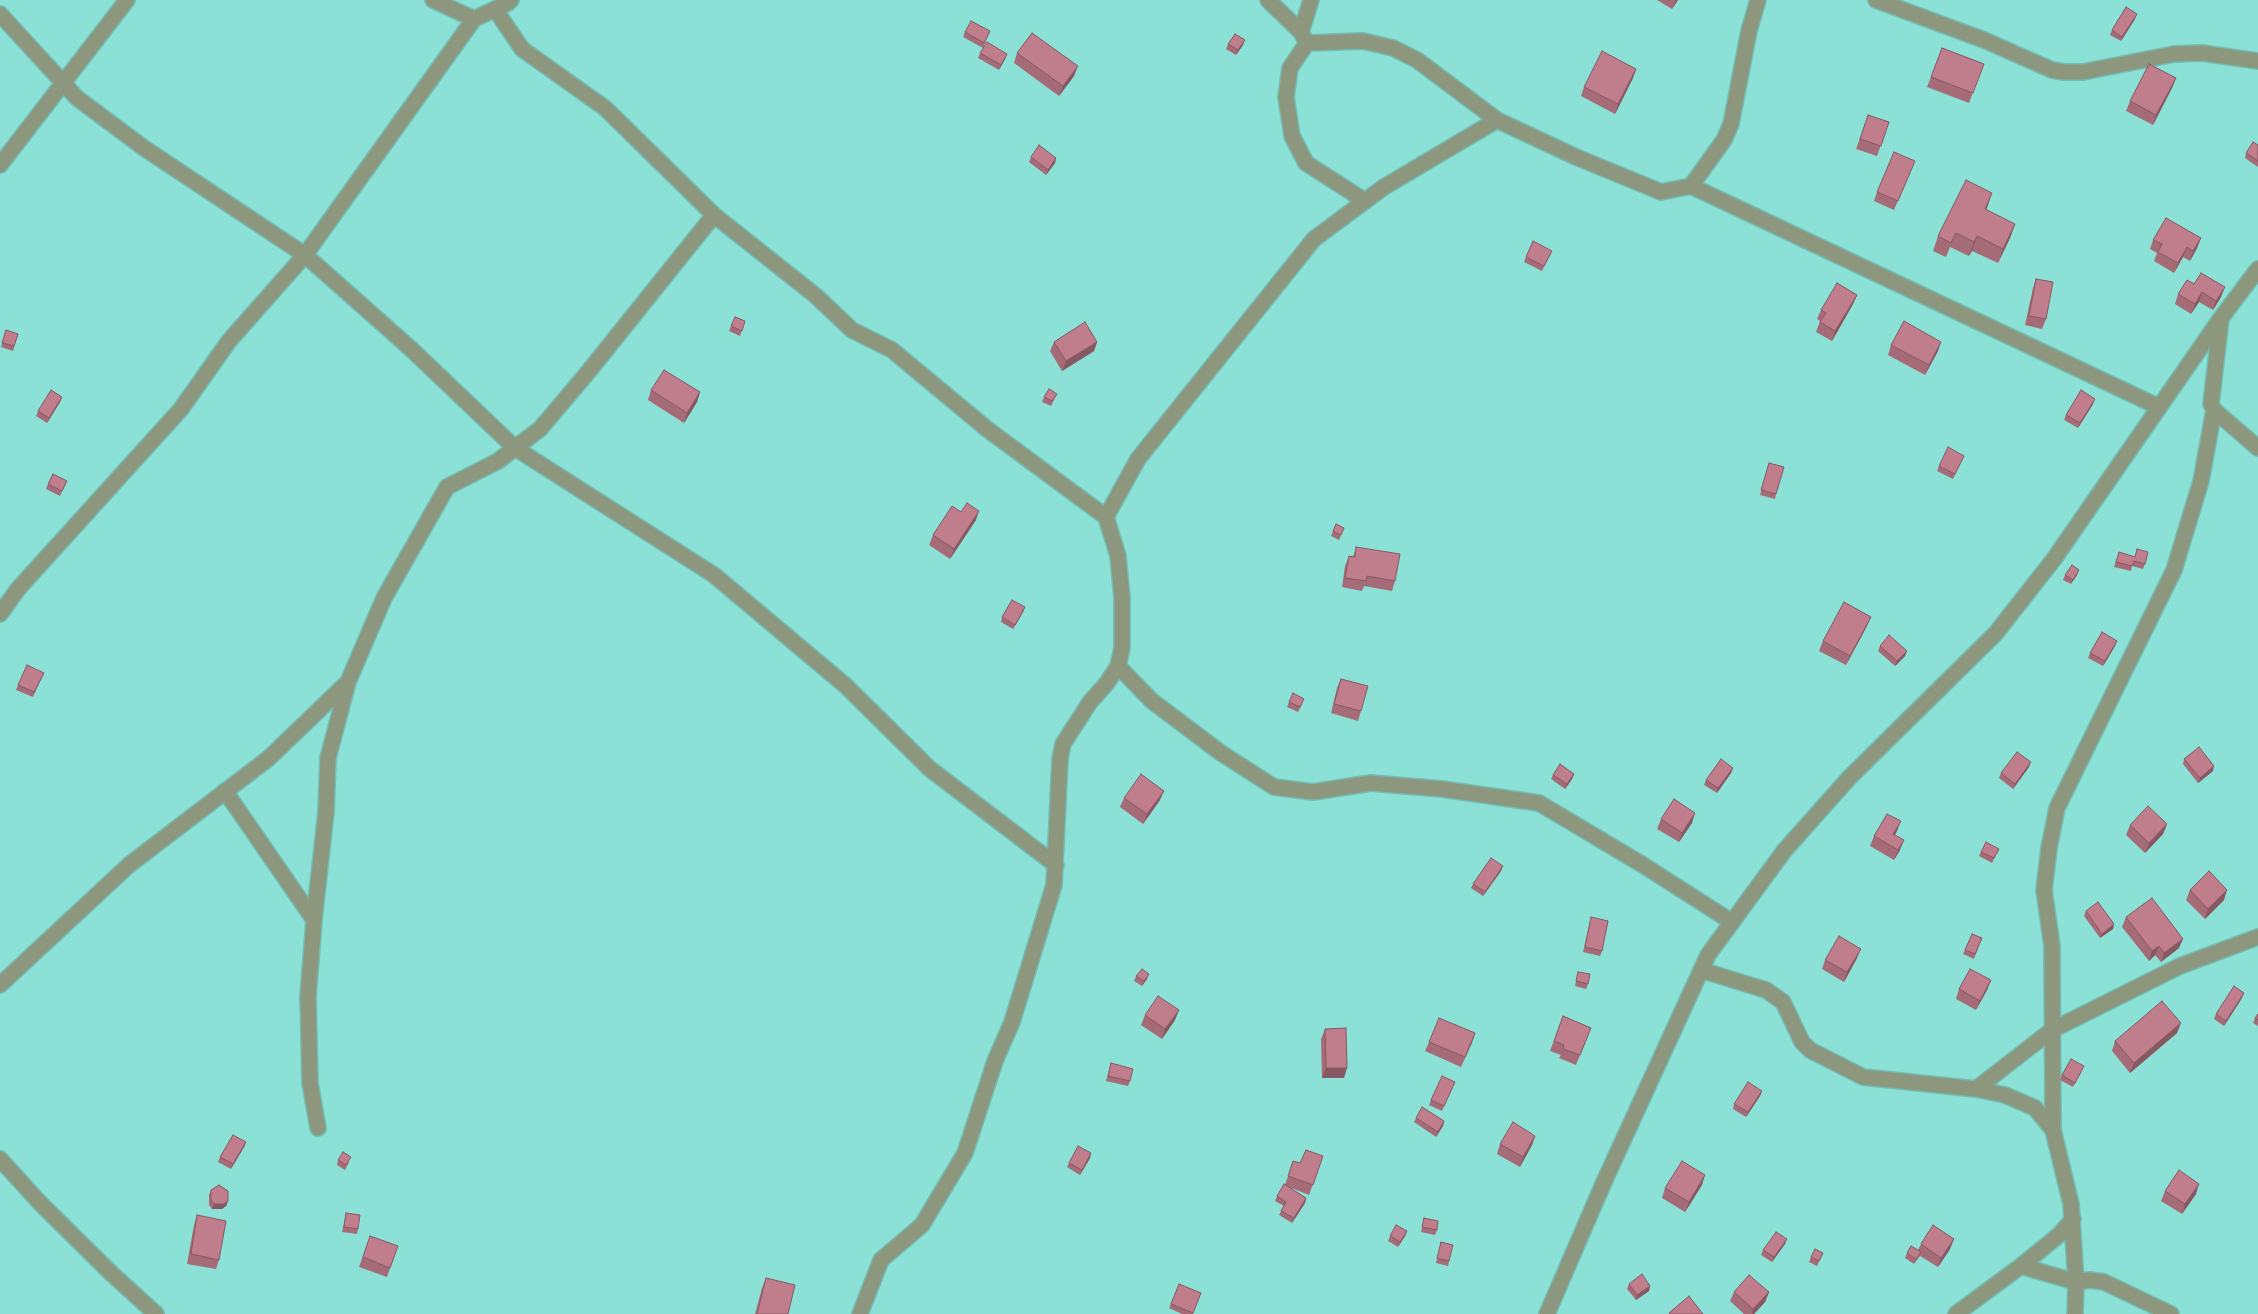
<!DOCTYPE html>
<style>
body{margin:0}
canvas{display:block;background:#8ce1d6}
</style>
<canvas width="2258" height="1314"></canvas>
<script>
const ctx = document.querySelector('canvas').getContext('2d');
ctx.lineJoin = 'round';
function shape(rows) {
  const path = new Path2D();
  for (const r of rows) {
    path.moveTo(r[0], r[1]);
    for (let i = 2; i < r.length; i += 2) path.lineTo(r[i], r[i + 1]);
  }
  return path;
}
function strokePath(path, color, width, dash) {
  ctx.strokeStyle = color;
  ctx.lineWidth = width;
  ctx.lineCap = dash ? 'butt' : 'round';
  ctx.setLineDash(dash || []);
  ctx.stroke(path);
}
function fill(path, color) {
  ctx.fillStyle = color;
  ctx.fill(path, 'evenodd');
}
const minor = shape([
 [433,0,474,19,508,3,511,0],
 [1268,0,1301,32,1307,43,1363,41,1393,48,1417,60,1497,120,1576,157,1661,192,1691,186,2159,407],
 [1876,0,1984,40,2052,70,2064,72,2083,72,2174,54,2202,53,2258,61],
 [0,14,77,98,144,148,305,255,410,348,515,448,714,575,846,686,930,769,1056,865],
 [1301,32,1311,0],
 [1307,43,1290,68,1286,97,1292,136,1306,163,1365,201],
 [0,165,127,0],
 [1691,186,1724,140,1731,124,1749,31,1758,0],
 [714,215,816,296,852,330,892,350,987,429,1106,517],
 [2221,319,2211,404,2214,410,2258,448],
 [0,614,18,589,181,409,229,341,305,255,474,19],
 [1118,666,1152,701,1221,753,1274,787,1313,792,1371,783,1442,789,1539,803,1643,865,1732,922],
 [225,791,314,920],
 [1701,970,1766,990,1783,1002,1802,1042,1810,1050,1863,1077,1976,1089,2005,1095,2035,1108,2053,1130,2071,1204,2076,1282,2075,1314],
 [0,985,129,865,269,758,348,682],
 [1976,1089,2052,1030,2180,966,2258,937],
 [318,1128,310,1083,308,997,314,920,326,812,328,758,348,682,384,598,447,487,498,461,540,429,589,371,714,215,605,108,522,49,495,9],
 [2053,1130,2052,946,2044,890,2049,848,2057,808,2174,570,2201,481,2214,410],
 [0,1159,41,1204,111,1273,156,1314],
 [2021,1266,2076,1282,2090,1280,2104,1282,2171,1314],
 [860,1314,881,1260,922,1225,965,1153,995,1061,1012,1022,1054,885,1060,759,1063,744,1090,702,1107,683,1118,666,1122,648,1122,598,1118,556,1106,517,1138,459,1314,239,1384,187,1497,120],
 [1547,1314,1604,1182,1708,955,1784,851,1849,778,1996,633,2054,559,2221,318,2258,269],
 [1956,1314,2021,1266,2059,1235,2073,1219]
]);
strokePath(minor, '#73bcb3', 18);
strokePath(minor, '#8c977e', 15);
fill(shape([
 [1657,0,1678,0,1672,9],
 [2135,19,2121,41,2110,35,2112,30],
 [990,31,983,48,963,37,965,32],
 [1228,44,1243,45,1236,55,1226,49],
 [1942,48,1984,64,1969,103,1927,87],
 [980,53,1007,54,1005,59,999,70,978,58],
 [1017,53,1074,76,1059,96,1014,63],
 [1636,69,1633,78,1615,114,1581,96,1584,87],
 [2176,78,2172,88,2153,125,2126,111,2130,101],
 [1868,115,1889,122,1877,156,1856,149],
 [2258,145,2258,167,2245,158,2246,153],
 [1031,157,1056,158,1055,163,1046,175,1029,162],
 [1915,161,1894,210,1874,201,1877,192],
 [1986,210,2015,224,2010,238,1998,263,1972,251,1969,256,1950,247,1946,257,1933,251,1938,236],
 [2201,238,2197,248,2190,261,2183,257,2174,273,2154,261,2157,253,2150,249,2153,240],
 [1552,251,1542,271,1524,262,1526,257],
 [2036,279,2046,319,2042,329,2025,325,2033,288],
 [2187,280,2221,297,2213,310,2199,302,2191,314,2175,304,2178,294],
 [1857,295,1853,304,1832,341,1816,332,1820,321,1817,319,1821,310],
 [735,317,745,321,740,336,729,331],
 [6,330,18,334,13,351,1,347],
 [1054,342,1097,342,1094,351,1062,371,1050,351],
 [1891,345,1938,351,1925,375,1888,355],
 [651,390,700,392,697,402,684,423,648,400],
 [1057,394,1051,406,1042,402,1044,397],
 [62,397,60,402,47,423,36,416,38,411],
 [2093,404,2078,428,2064,420,2066,415],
 [1964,456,1953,479,1937,471,1939,466],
 [1768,468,1776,494,1775,499,1760,495],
 [67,481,60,496,46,489,48,484],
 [961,512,976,520,950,559,929,545,933,535],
 [1333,531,1342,533,1339,540,1331,536],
 [1356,547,1395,581,1392,591,1364,586,1362,591,1342,587,1345,566,1349,556,1353,557],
 [2137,549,2145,564,2143,569,2132,566,2131,571,2114,567,2119,552,2135,557],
 [2065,575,2077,575,2071,584,2063,580],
 [1025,607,1023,612,1013,629,1001,622,1002,617],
 [1867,626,1846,665,1819,651,1823,641],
 [1880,646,1905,656,1895,666,1878,651],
 [2115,646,2103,666,2088,658,2090,653],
 [44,673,33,697,16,690,18,685],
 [1341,679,1361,711,1358,721,1331,713,1337,688],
 [1289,702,1302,704,1298,712,1287,707],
 [2184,759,2213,771,2198,783,2183,764],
 [2029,767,2013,789,1999,778,2001,773],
 [1733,768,1731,773,1717,793,1704,785,1706,780],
 [1574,774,1572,779,1565,789,1551,779,1553,775],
 [1124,798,1160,800,1143,824,1120,807],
 [1661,819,1692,823,1679,842,1657,829],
 [2167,824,2163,834,2145,853,2126,835,2130,825],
 [1897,831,1895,835,1900,850,1894,860,1870,846,1874,836],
 [1999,849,1992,863,1979,856,1981,852],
 [1501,871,1483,896,1471,888,1473,884],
 [2190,890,2224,900,2205,919,2186,900],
 [2086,911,2114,924,2113,929,2100,938,2084,916],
 [1591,917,1602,951,1600,956,1583,952],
 [2126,917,2179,948,2161,962,2155,955,2149,961,2122,927],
 [1972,934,1982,938,1974,959,1963,954],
 [1857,958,1844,982,1822,969,1825,960],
 [1578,972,1588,984,1586,989,1575,986],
 [1136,976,1147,979,1142,986,1134,981],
 [1991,980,1987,990,1976,1010,1956,999,1959,989],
 [2242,998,2224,1026,2214,1019,2216,1014],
 [2258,1014,2258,1026,2253,1023,2255,1018],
 [1145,1015,1175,1020,1162,1039,1141,1025],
 [1563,1016,1591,1028,1576,1065,1559,1058,1561,1055,1550,1051],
 [1325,1029,1344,1078,1322,1078,1321,1039],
 [1475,1033,1461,1067,1425,1051,1429,1042],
 [2177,1033,2130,1073,2112,1051,2115,1041],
 [1111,1063,1130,1081,1128,1086,1106,1081],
 [2082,1071,2073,1087,2060,1080,2062,1075],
 [1455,1082,1442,1111,1429,1105,1431,1100],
 [1762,1091,1760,1096,1746,1117,1733,1109,1734,1104],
 [1416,1118,1444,1121,1443,1126,1436,1137,1414,1122],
 [1535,1136,1532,1145,1520,1167,1497,1154,1500,1144],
 [246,1142,244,1147,231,1169,218,1162,220,1157],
 [1323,1156,1309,1195,1289,1187,1306,1198,1305,1203,1292,1223,1279,1215,1284,1206,1275,1201,1277,1196,1285,1185,1293,1161,1300,1163],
 [1090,1158,1080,1175,1067,1167,1069,1163],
 [338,1160,349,1162,345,1170,337,1165],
 [1702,1185,1685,1212,1662,1198,1665,1188],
 [211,1190,228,1201,226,1206,222,1209,212,1209,209,1205,209,1195],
 [2165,1191,2196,1194,2182,1214,2161,1201],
 [346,1213,358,1229,357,1234,342,1232,345,1218],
 [197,1215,219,1260,216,1269,187,1264,194,1225],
 [1424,1218,1437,1230,1435,1235,1421,1232],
 [1407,1231,1405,1236,1398,1247,1388,1241,1390,1236],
 [370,1236,398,1246,387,1277,359,1267],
 [1441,1242,1449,1261,1448,1266,1436,1263],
 [1785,1244,1772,1262,1761,1255,1763,1250],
 [1921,1244,1950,1249,1938,1267,1920,1256,1914,1264,1905,1258,1907,1253,1918,1250],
 [1823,1253,1817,1266,1809,1262,1811,1257],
 [766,1278,788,1314,755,1314,762,1288],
 [1179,1284,1201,1293,1193,1314,1182,1314,1169,1308],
 [1629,1284,1650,1286,1649,1291,1636,1300,1627,1289],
 [1734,1292,1769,1292,1765,1302,1754,1314,1744,1314,1730,1301]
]), '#a56c78');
fill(shape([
 [1676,0,1678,0,1672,9],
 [2137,14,2135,19,2121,41,2122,37],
 [1245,40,1243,45,1236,55,1238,50],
 [1007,54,1005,59,999,70,1001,65],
 [1078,66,1074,76,1059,96,1063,86],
 [1636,69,1633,78,1615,114,1618,104],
 [2176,78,2172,88,2153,125,2156,115],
 [1056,158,1055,163,1046,175,1048,170],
 [1992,193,1987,208,1979,224,1985,209],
 [2015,224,2010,238,1998,263,2003,249],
 [1977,236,1972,251,1969,256,1974,242],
 [2201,238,2197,248,2190,261,2193,251],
 [2187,247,2183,257,2174,273,2178,263],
 [2225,287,2221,297,2213,310,2216,301],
 [2202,292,2199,302,2191,314,2195,304],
 [1857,295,1853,304,1832,341,1835,331],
 [1097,342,1094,351,1062,371,1066,361],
 [1941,342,1938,351,1925,375,1929,365],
 [700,392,697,402,684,423,687,413],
 [62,397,60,402,47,423,49,418],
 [2095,399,2093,404,2078,428,2080,423],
 [979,511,976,520,950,559,954,549],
 [2079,570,2077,575,2071,584,2073,580],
 [1025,607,1023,612,1013,629,1015,625],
 [1871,617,1867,626,1846,665,1850,656],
 [2117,641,2115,646,2103,666,2105,661],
 [1907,651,1905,656,1895,666,1897,661],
 [2031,762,2029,767,2013,789,2015,784],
 [2214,766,2213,771,2198,783,2200,778],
 [1733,768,1731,773,1717,793,1718,788],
 [1574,774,1572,779,1565,789,1567,784],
 [1164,791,1160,800,1143,824,1147,814],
 [1695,813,1692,823,1679,842,1682,833],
 [1901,821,1897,831,1890,844,1893,834],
 [2167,824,2163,834,2145,853,2149,843],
 [1904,840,1900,850,1894,860,1898,850],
 [1503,866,1501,871,1483,896,1485,892],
 [2227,890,2224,900,2205,919,2208,909],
 [2114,924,2113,929,2100,938,2102,934],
 [2183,939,2179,948,2161,962,2164,953],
 [2159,946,2155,955,2149,961,2152,951],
 [1861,949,1857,958,1844,982,1847,972],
 [1149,974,1147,979,1142,986,1144,981],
 [1991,980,1987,990,1976,1010,1980,1001],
 [2244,993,2242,998,2224,1026,2226,1021],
 [1179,1010,1175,1020,1162,1039,1165,1029],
 [2181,1023,2177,1033,2130,1073,2134,1063],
 [1475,1033,1472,1043,1461,1067,1465,1057],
 [1326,1068,1347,1068,1344,1078,1322,1078],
 [1762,1091,1760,1096,1746,1117,1748,1112],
 [1444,1121,1443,1126,1436,1137,1438,1132],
 [1535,1136,1532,1145,1520,1167,1523,1157],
 [246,1142,244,1147,231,1169,233,1164],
 [1091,1153,1090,1158,1080,1175,1082,1170],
 [1705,1175,1702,1185,1685,1212,1689,1202],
 [2199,1184,2196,1194,2182,1214,2185,1204],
 [1306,1198,1305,1203,1292,1223,1294,1218],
 [228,1201,226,1206,222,1209,212,1209,214,1204],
 [1407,1231,1405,1236,1398,1247,1400,1242],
 [1787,1239,1785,1244,1772,1262,1774,1257],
 [1954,1239,1950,1249,1938,1267,1941,1258],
 [1650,1286,1649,1291,1636,1300,1637,1295],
 [1769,1292,1765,1302,1754,1314,1752,1314,1753,1309]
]), '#865862');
const building = shape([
 [2126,7,2137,14,2122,37,2112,30,2126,7],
 [971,21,990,31,984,43,965,32,971,21],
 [1032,33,1078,66,1063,86,1017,53,1032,33],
 [1235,34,1245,40,1238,50,1228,44,1235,34],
 [987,42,1007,54,1001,65,980,53,987,42],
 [1942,48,1984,64,1973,93,1931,77,1942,48],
 [1602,51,1636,69,1618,104,1584,87,1602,51],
 [2149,64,2176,78,2156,115,2130,101,2149,64],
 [1868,115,1889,122,1881,146,1860,139,1868,115],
 [2253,142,2258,145,2258,161,2246,153,2253,142],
 [1039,145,1056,158,1048,170,1031,157,1039,145],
 [1894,152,1915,161,1898,201,1877,192,1894,152],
 [1966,180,1992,193,1985,209,2015,224,2003,249,1977,236,1974,242,1956,233,1951,243,1938,236,1966,180],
 [2166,218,2201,238,2193,251,2187,247,2178,263,2158,252,2162,244,2153,240,2166,218],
 [1533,241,1552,251,1544,266,1526,257,1533,241],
 [2201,273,2225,287,2216,301,2202,292,2195,304,2178,294,2187,280,2194,284,2201,273],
 [2036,279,2053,282,2046,319,2029,316,2036,279],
 [1837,283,1857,295,1835,331,1820,322,1826,313,1821,310,1837,283],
 [735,317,745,321,742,331,731,326,735,317],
 [1904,321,1941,342,1929,365,1891,345,1904,321],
 [1085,322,1097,342,1066,361,1054,342,1085,322],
 [6,330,18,334,14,346,2,343,6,330],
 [664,370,700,392,687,413,651,390,664,370],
 [1049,389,1057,394,1052,401,1044,397,1049,389],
 [51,390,62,397,49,418,38,411,51,390],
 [2081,390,2095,399,2080,423,2066,415,2081,390],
 [1948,447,1964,456,1955,474,1939,466,1948,447],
 [1769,463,1784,467,1776,494,1761,490,1769,463],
 [53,474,67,481,62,491,48,484,53,474],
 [967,503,979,511,954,549,933,535,952,506,961,512,967,503],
 [1336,524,1344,528,1341,535,1333,531,1336,524],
 [1356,547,1400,554,1395,581,1367,576,1366,581,1345,578,1349,556,1355,557,1356,547],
 [2137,549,2148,552,2145,564,2134,561,2132,566,2116,562,2119,552,2135,557,2137,549],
 [2072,565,2079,570,2073,580,2065,575,2072,565],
 [1012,600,1025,607,1015,625,1002,617,1012,600],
 [1844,602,1871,617,1850,656,1823,641,1844,602],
 [2102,632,2117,641,2105,661,2090,653,2102,632],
 [1889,635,1907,651,1897,661,1880,646,1889,635],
 [27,665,44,673,34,692,18,685,27,665],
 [1341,679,1368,686,1361,711,1334,704,1341,679],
 [1293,693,1304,699,1300,707,1289,702,1293,693],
 [2199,747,2214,766,2200,778,2184,759,2199,747],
 [2017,752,2031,762,2015,784,2001,773,2017,752],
 [1721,759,1733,768,1718,788,1706,780,1721,759],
 [1560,764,1574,774,1567,784,1553,775,1560,764],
 [1141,774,1164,791,1147,814,1124,798,1141,774],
 [1674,799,1695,813,1682,833,1661,819,1674,799],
 [2148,806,2167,824,2149,843,2130,825,2148,806],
 [1887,814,1901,821,1893,834,1904,840,1898,850,1874,836,1887,814],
 [1986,842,1999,849,1994,858,1981,852,1986,842],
 [1491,858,1503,866,1485,892,1473,884,1491,858],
 [2209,871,2227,890,2208,909,2190,890,2209,871],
 [2152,898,2183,939,2164,953,2159,946,2152,951,2126,917,2152,898],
 [2098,902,2114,924,2102,934,2086,911,2098,902],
 [1591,917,1608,921,1602,951,1585,947,1591,917],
 [1972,934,1982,938,1975,954,1965,950,1972,934],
 [1839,936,1861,949,1847,972,1825,960,1839,936],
 [1142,969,1149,974,1144,981,1136,976,1142,969],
 [1970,969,1991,980,1980,1001,1959,989,1970,969],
 [1578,972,1590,974,1588,984,1576,981,1578,972],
 [2234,986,2244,993,2226,1021,2216,1014,2234,986],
 [1158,996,1179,1010,1165,1029,1145,1015,1158,996],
 [2162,1001,2181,1023,2134,1063,2115,1041,2162,1001],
 [2258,1014,2258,1020,2255,1018,2258,1014],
 [1563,1016,1591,1028,1580,1055,1563,1049,1564,1045,1554,1041,1563,1016],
 [1439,1018,1475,1033,1465,1057,1429,1042,1439,1018],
 [1346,1028,1347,1068,1326,1068,1325,1029,1346,1028],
 [2071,1059,2084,1066,2075,1083,2062,1075,2071,1059],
 [1111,1063,1133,1069,1130,1081,1108,1076,1111,1063],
 [1442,1076,1455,1082,1444,1106,1431,1100,1442,1076],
 [1748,1082,1762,1091,1748,1112,1734,1104,1748,1082],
 [1422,1107,1444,1121,1438,1132,1416,1118,1422,1107],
 [1513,1122,1535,1136,1523,1157,1500,1144,1513,1122],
 [233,1135,246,1142,233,1164,220,1157,233,1135],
 [1078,1146,1091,1153,1082,1170,1069,1163,1078,1146],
 [1306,1150,1323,1156,1313,1185,1288,1176,1293,1161,1300,1163,1306,1150],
 [343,1152,351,1157,346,1165,338,1160,343,1152],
 [1682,1161,1705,1175,1689,1202,1665,1188,1682,1161],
 [2179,1170,2199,1184,2185,1204,2165,1191,2179,1170],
 [1284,1184,1306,1198,1294,1218,1281,1211,1286,1202,1277,1196,1284,1184],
 [219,1185,228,1191,228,1201,224,1204,214,1204,211,1200,211,1190,219,1185],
 [346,1213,360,1215,358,1229,344,1227,346,1213],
 [197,1215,226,1221,219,1260,191,1254,197,1215],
 [1424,1218,1438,1221,1437,1230,1422,1227,1424,1218],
 [1396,1225,1407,1231,1400,1242,1390,1236,1396,1225],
 [1933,1225,1954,1239,1941,1258,1921,1244,1933,1225],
 [1776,1232,1787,1239,1774,1257,1763,1250,1776,1232],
 [370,1236,398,1246,390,1268,363,1257,370,1236],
 [1441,1242,1453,1245,1449,1261,1437,1258,1441,1242],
 [1911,1246,1921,1252,1916,1259,1907,1253,1911,1246],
 [1815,1249,1823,1253,1819,1261,1811,1257,1815,1249],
 [1642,1274,1650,1286,1637,1295,1629,1284,1642,1274],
 [1749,1275,1769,1292,1753,1309,1734,1292,1749,1275],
 [766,1278,795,1285,788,1314,757,1314,766,1278],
 [1179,1284,1201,1293,1193,1313,1171,1304,1179,1284],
 [1689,1296,1703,1314,1670,1314,1669,1313,1689,1296]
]);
fill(building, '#c07e8c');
strokePath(building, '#865862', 1);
</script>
